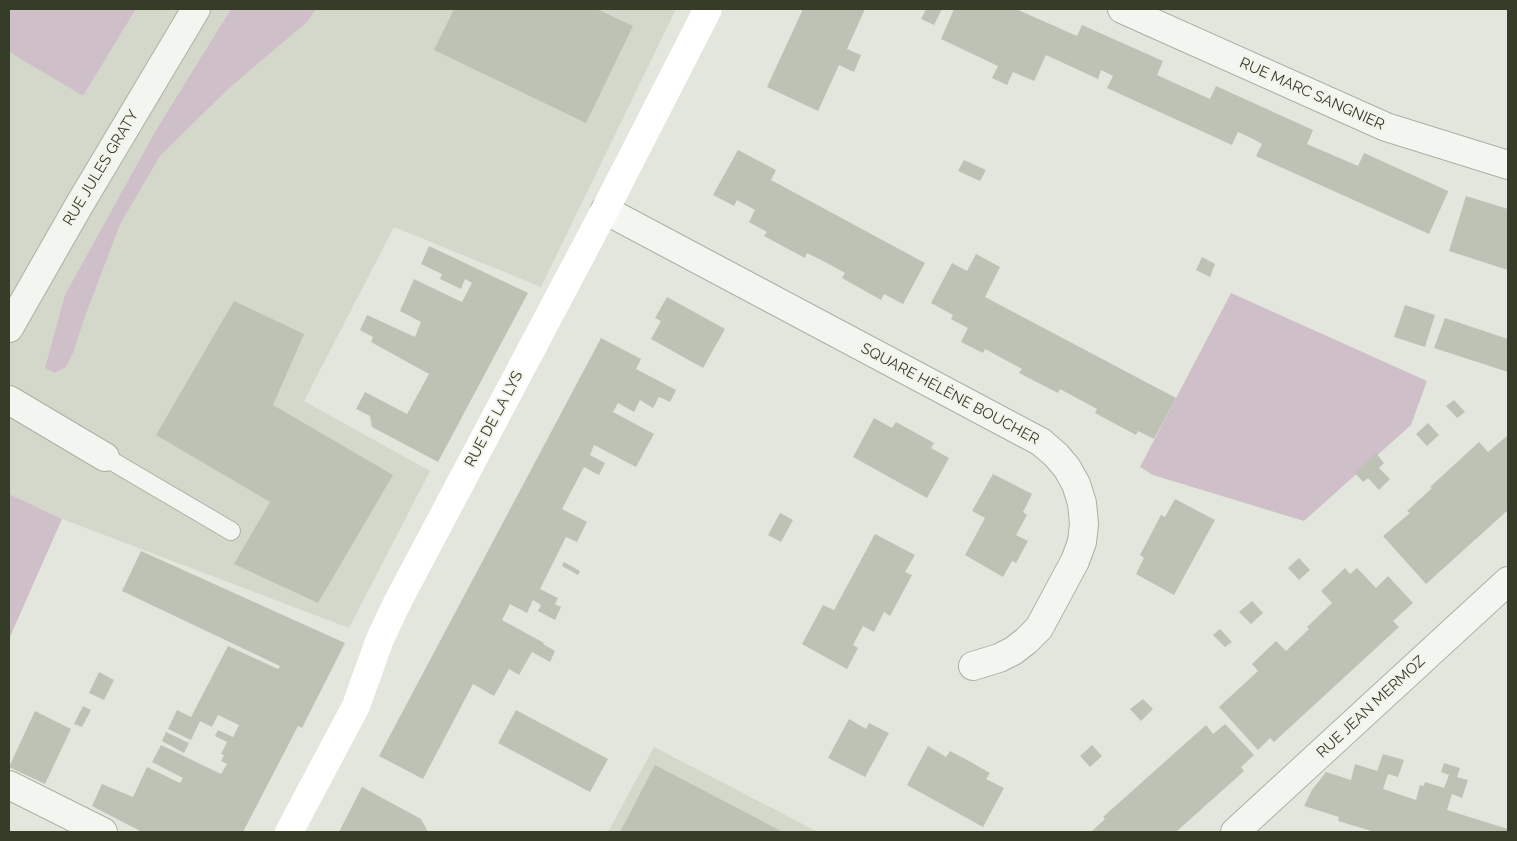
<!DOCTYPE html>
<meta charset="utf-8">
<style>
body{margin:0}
#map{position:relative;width:1517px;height:841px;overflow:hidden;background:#e3e6dd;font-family:Raleway,sans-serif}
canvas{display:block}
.frame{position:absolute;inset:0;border:10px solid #353c28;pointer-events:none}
</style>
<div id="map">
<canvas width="1517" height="841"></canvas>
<div class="frame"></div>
</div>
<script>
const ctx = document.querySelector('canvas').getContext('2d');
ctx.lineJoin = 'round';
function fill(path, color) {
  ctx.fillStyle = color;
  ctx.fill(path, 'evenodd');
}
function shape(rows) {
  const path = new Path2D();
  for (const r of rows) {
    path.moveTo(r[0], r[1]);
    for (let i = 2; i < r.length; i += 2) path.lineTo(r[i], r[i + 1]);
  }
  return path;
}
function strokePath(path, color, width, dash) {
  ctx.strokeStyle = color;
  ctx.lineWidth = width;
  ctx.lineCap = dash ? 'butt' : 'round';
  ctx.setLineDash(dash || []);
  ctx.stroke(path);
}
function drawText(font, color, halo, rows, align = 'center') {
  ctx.font = font + ' Raleway,sans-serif';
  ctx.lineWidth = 4;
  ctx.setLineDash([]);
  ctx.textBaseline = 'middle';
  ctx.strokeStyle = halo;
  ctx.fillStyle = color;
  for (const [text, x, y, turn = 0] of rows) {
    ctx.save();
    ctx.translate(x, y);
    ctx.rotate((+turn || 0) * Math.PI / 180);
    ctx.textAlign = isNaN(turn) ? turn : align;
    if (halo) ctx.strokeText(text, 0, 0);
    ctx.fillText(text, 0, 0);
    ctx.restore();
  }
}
fill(shape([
 [136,9,676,9,541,287,394,227,304,401,430,471,349,628,62,519,9,494,9,52,83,96],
 [654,747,818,832,608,832]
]), '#d3d8cb');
fill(shape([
 [9,9,136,9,83,96,9,52],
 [231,9,316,9,307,22,229,88,160,156,120,224,83,322,73,353,66,367,55,373,45,368,65,295,155,132],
 [1231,293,1427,381,1411,425,1304,521,1153,475,1140,467],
 [9,494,62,519,9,639]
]), '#cfbfc8');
fill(shape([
 [454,9,597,9,633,26,586,123,434,50],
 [803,9,865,9,847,49,861,55,854,72,839,65,818,111,767,87],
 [926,9,942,9,934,25,921,19],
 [954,9,1016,9,1077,36,1082,25,1163,61,1157,75,1210,99,1216,86,1313,130,1307,144,1358,166,1364,153,1448,191,1448,192,1429,234,1256,156,1262,144,1251,138,1238,132,1232,145,1107,88,1113,76,1101,70,1098,79,1046,55,1034,81,1013,72,1007,85,992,78,998,66,941,39],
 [738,150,776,170,771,180,925,263,903,304,884,294,881,300,842,278,845,273,827,263,807,253,805,258,764,236,767,232,749,222,755,210,737,200,734,206,713,195],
 [964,160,986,170,980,181,958,171],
 [1466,196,1508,209,1508,270,1449,251],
 [429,246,528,293,438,462,372,427,370,416,356,409,365,392,407,414,429,374,371,342,373,337,360,330,367,315,415,337,421,322,400,311,414,279,462,302,472,283,465,279,461,289,440,279,442,274,421,264],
 [976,254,1000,267,985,297,1176,398,1154,439,1138,431,1136,435,1095,413,1097,409,1060,389,1058,393,1019,373,1022,369,985,349,983,353,961,342,968,328,951,319,953,315,931,303,952,263,967,271],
 [1202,257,1215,264,1210,277,1196,270],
 [667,297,725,329,703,368,651,339,661,321,655,318],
 [234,301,304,334,273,405,393,475,318,603,234,564,270,502,156,435],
 [1405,305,1435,315,1425,347,1394,337],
 [1445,318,1508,339,1508,372,1434,348],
 [601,338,641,359,636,369,676,390,670,402,659,397,653,408,640,400,634,412,618,403,613,412,654,434,636,467,594,445,590,455,605,463,599,475,584,467,562,509,587,522,577,542,566,537,540,589,558,598,555,604,561,607,555,620,538,611,541,605,533,600,527,613,510,604,502,620,544,643,543,644,555,651,550,662,532,652,519,675,509,669,494,696,473,684,423,779,379,756],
 [1454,400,1465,412,1457,418,1446,406],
 [874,418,892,428,896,422,934,443,931,448,949,458,927,498,853,457],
 [1428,423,1439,435,1427,446,1416,434],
 [1508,435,1508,510,1426,584,1383,536,1410,513,1407,511,1432,488,1430,487,1479,442,1488,452],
 [1376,453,1384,463,1379,468,1390,479,1379,490,1368,478,1363,482,1355,473],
 [993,474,1032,494,1023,512,1027,515,1016,535,1028,541,1016,563,1012,561,1003,577,965,555,985,518,972,511],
 [1175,499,1215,520,1174,595,1136,574,1144,558,1140,555,1161,515,1165,517],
 [780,513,793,520,781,542,768,535],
 [875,534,915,555,905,572,912,575,890,616,884,612,874,632,863,626,853,645,858,648,847,669,802,644,823,605,834,610],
 [141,551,345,643,302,728,298,726,243,832,142,832,92,806,102,784,133,797,147,767,180,783,183,778,152,762,161,745,221,774,227,764,221,761,224,755,221,754,227,742,215,736,218,730,233,737,239,725,218,715,212,727,200,721,191,740,168,729,177,710,191,717,228,646,278,669,280,666,122,591],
 [1299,558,1310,570,1299,580,1288,568],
 [564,562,580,571,578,575,562,566],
 [1345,568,1350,574,1357,568,1376,588,1388,576,1413,603,1393,621,1399,627,1274,742,1270,738,1258,750,1219,707,1258,671,1252,664,1276,641,1286,651,1309,629,1307,627,1332,603,1321,591],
 [1252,601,1263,613,1251,624,1239,612],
 [1220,629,1232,642,1225,647,1213,635],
 [99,672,114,680,104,700,89,693],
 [1143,699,1153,709,1141,721,1130,709],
 [83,706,91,710,82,727,74,724],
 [516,710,608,759,590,792,498,743],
 [35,711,71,729,45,784,9,767],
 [849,719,866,729,869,723,889,733,865,777,828,758],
 [1225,724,1254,755,1241,767,1244,771,1176,832,1091,832,1105,819,1103,817,1206,725,1213,734],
 [166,732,189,743,184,753,162,741],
 [1092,745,1102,756,1090,767,1080,756],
 [928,746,946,757,950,751,969,761,990,773,986,779,1004,788,983,827,907,785],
 [1383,754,1404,760,1398,777,1388,774,1383,789,1416,800,1420,785,1424,786,1425,782,1444,788,1449,775,1441,772,1444,763,1460,768,1457,777,1468,780,1462,798,1452,794,1447,810,1508,829,1508,832,1375,832,1338,821,1339,817,1304,806,1312,790,1326,772,1351,780,1355,764,1377,771],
 [655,765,783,832,620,832],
 [362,787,421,819,428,832,339,832]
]), '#bec2b5');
const service = shape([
 [105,457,231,531]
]);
const minor = shape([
 [1122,9,1386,127,1508,165],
 [605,210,1041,442,1056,455,1067,468,1076,484,1082,503,1084,524,1082,542,1075,561,1039,628,1026,641,1013,651,999,658,973,666],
 [9,328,78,207,196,9],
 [9,400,105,457],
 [9,785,103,832],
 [1235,832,1508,581]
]);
strokePath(service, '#abb0a3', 20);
strokePath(minor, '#abb0a3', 30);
strokePath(service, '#f3f5f0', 18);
strokePath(minor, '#f3f5f0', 28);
strokePath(shape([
 [289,832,356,706,380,639,397,603,605,210,708,9]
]), '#fff', 28);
drawText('15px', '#353c28', '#f2f4ec', [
 ["RUE MARC SANGNIER",1312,94,24],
 ["RUE JULES GRATY",101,168,-59],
 ["SQUARE HÉLÈNE BOUCHER",950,394,28],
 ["RUE DE LA LYS",494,419,-62],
 ["RUE JEAN MERMOZ",1371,707,-43]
]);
</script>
